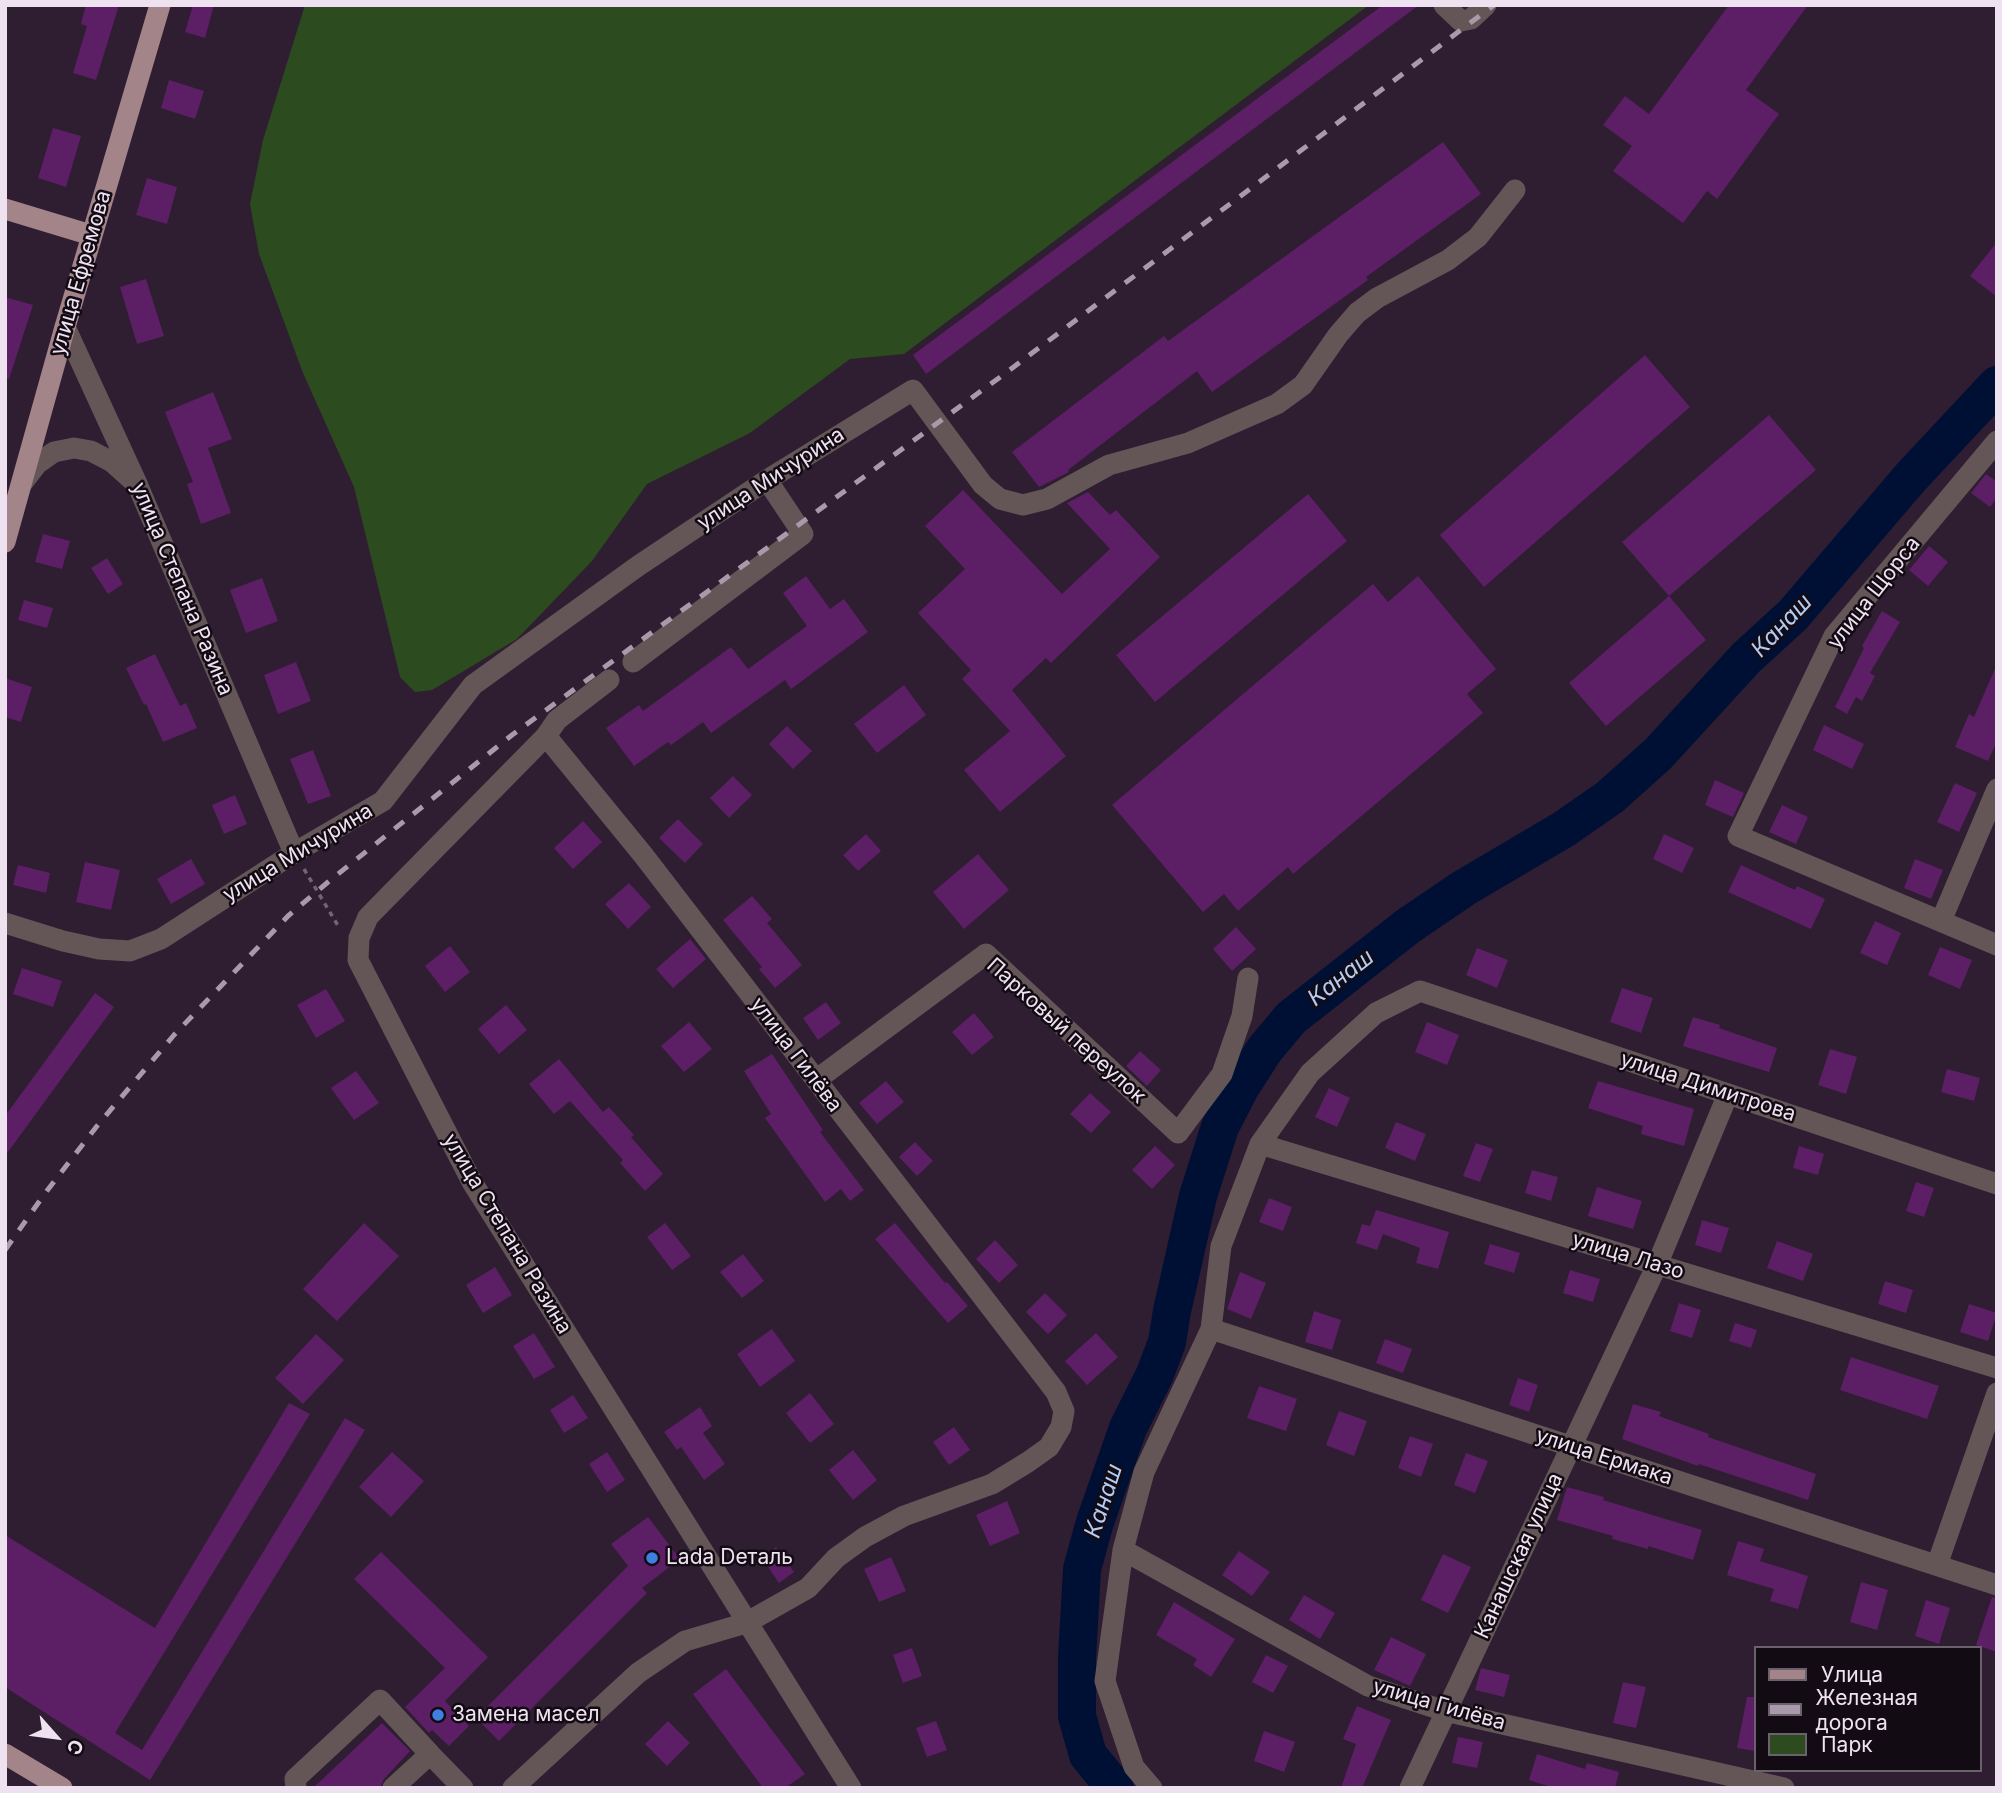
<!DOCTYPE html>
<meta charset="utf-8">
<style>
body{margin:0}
#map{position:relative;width:2002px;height:1793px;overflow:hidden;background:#2f1d32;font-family:Inter,sans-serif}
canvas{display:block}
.frame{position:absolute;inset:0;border:7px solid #efe2f0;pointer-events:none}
.legend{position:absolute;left:1754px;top:1646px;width:228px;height:126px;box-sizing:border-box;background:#130b14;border:2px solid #6b616c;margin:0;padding:9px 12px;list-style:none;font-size:21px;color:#efe2f0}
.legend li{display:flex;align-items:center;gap:14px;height:35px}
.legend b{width:35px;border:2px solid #6b616c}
.north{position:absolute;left:21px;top:1702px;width:70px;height:70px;-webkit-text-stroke:5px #130b14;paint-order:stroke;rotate:118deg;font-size:19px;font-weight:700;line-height:28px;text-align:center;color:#efe2f0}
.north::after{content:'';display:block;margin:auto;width:24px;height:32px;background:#efe2f0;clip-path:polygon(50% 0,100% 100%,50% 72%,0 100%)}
</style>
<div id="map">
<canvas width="2002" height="1793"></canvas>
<div class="frame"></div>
<ul class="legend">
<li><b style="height:9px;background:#a38489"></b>Улица</li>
<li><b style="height:9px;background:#a99aab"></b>Железная дорога</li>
<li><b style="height:19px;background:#2c4b1e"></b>Парк</li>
</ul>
<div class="north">С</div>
</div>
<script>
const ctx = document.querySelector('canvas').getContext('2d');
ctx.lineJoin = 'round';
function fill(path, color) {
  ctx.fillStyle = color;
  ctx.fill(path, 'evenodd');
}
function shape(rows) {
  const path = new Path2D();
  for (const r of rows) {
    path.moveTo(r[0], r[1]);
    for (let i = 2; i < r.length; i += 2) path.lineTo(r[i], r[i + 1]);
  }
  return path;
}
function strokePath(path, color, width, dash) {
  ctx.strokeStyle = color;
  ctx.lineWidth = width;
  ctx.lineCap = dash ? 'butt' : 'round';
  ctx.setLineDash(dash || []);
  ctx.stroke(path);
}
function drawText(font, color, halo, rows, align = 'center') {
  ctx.font = font + ' Inter,sans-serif';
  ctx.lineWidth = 5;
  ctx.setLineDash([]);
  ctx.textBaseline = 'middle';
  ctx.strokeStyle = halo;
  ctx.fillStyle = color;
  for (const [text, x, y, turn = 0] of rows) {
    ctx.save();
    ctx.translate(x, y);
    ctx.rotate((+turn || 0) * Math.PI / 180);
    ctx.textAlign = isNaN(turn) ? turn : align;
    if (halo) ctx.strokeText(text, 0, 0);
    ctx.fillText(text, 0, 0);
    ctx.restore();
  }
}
fill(shape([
 [305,5,1369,5,904,354,850,359,750,433,647,484,592,561,517,639,432,690,415,692,400,677,354,487,303,373,259,254,250,204,263,140]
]), '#2c4b1e');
strokePath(shape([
 [1115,1788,1088,1755,1077,1716,1077,1658,1082,1569,1095,1522,1128,1428,1155,1374,1167,1342,1172,1311,1198,1196,1220,1127,1240,1088,1265,1049,1291,1018,1408,926,1464,888,1564,829,1610,797,1658,754,1746,658,1793,615,1911,477,1997,385]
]), '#001034', 38);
fill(shape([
 [86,5,119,5,96,80,73,73,87,26,81,24],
 [193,5,214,5,205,38,185,32],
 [1383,5,1419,5,926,374,913,355],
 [1729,5,1808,5,1746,90,1779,114,1717,199,1707,191,1683,223,1613,171,1632,146,1603,125,1625,96,1649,114],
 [169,80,204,91,195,119,161,108],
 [53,128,81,136,66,187,38,178],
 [1443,142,1481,194,1366,277,1368,280,1212,392,1197,371,1068,470,1069,472,1039,487,1012,452,1164,336,1168,341],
 [147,178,177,187,167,224,136,215],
 [1997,242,1997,297,1970,276],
 [146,279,164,336,137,344,120,287],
 [5,297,33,305,9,379,5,379],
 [1645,355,1690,407,1484,587,1440,535],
 [213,392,232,439,208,448,231,513,201,524,187,484,193,482,165,412],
 [1769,415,1816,470,1669,596,1622,542],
 [1986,474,1997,482,1997,498,1990,507,1971,493],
 [963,490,1062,594,1110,549,1067,503,1088,492,1110,515,1116,510,1160,557,1051,663,1046,658,1012,690,1066,756,1000,812,964,770,1010,731,962,679,971,670,918,613,965,569,925,526],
 [1308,494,1347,541,1155,702,1116,655],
 [43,534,70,541,62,569,35,562],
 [1929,546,1948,562,1928,586,1909,570],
 [107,558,123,584,108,594,91,568],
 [806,576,830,609,844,599,868,632,791,689,785,680,711,733,703,722,671,745,668,742,634,766,606,728,639,705,643,711,731,647,748,669,807,626,783,593],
 [1418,576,1496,669,1467,694,1483,713,1293,874,1288,867,1238,911,1224,894,1203,912,1112,805,1373,584,1388,602],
 [262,578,278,621,246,633,230,590],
 [1669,596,1706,640,1606,726,1569,683],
 [24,600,53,608,47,628,18,620],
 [1882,611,1900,622,1870,673,1875,676,1862,701,1856,697,1847,714,1835,707,1864,648,1862,646],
 [155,654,180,706,186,703,197,728,163,742,146,704,144,705,126,668],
 [296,662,311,701,278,714,264,675],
 [1997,664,1997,741,1988,761,1955,747,1969,714,1974,717],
 [5,678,32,687,21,722,5,717],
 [904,685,926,715,877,753,854,724],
 [1824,725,1864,744,1852,769,1813,750],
 [787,726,812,751,793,769,769,744],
 [313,750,331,796,308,804,290,759],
 [733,776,752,795,729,818,710,798],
 [1715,780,1744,793,1733,817,1705,805],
 [1955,783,1977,793,1959,832,1937,822],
 [235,795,247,824,224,834,212,805],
 [1782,805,1808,817,1796,844,1769,832],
 [678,819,703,844,685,863,659,838],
 [583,821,602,842,573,869,554,848],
 [866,834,881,851,858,871,843,855],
 [1664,834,1694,848,1682,873,1653,859],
 [978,854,1009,890,964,929,933,892],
 [191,859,205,884,171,904,157,879],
 [1915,859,1943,870,1931,899,1904,888],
 [85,862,120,870,111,910,76,902],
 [18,865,50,873,46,893,13,885],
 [1741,865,1795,890,1797,886,1825,899,1811,929,1728,892],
 [629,883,651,907,628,929,605,904],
 [752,896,772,919,767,923,802,965,775,988,759,969,762,967,723,920],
 [1875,921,1901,933,1887,965,1860,953],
 [1236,927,1256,949,1232,971,1213,949],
 [690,939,706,959,673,988,656,969],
 [450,946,470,972,445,992,425,966],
 [1940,947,1972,960,1960,989,1928,975],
 [1477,948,1508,960,1497,988,1466,975],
 [22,968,62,981,53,1007,13,994],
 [1622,988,1653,998,1641,1033,1610,1022],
 [326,989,345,1021,316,1038,297,1005],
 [95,993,114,1007,5,1156,5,1116],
 [826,1002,841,1023,818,1040,803,1018],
 [506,1005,527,1030,499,1054,478,1029],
 [974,1013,994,1037,972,1055,952,1032],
 [1693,1017,1720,1025,1719,1028,1777,1048,1769,1072,1683,1046],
 [689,1022,712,1049,684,1072,661,1046],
 [1427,1022,1459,1035,1447,1065,1415,1052],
 [1830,1049,1857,1057,1846,1094,1818,1085],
 [1140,1051,1161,1070,1147,1086,1126,1066],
 [772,1054,823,1130,820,1132,864,1190,850,1201,841,1189,825,1202,765,1118,771,1114,744,1071],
 [559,1059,603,1112,609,1107,634,1135,631,1137,663,1174,645,1191,620,1163,623,1160,570,1101,554,1114,529,1084],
 [1947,1069,1980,1078,1974,1101,1941,1092],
 [356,1071,379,1103,354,1120,331,1088],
 [886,1081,904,1102,877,1124,859,1103],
 [1598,1081,1694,1109,1684,1146,1641,1134,1643,1126,1588,1108],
 [1329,1088,1350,1098,1337,1127,1315,1117],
 [1090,1093,1111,1112,1091,1133,1070,1114],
 [1396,1122,1426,1134,1415,1161,1385,1148],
 [915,1142,933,1161,917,1176,899,1157],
 [1476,1143,1493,1149,1480,1182,1463,1176],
 [1155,1146,1175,1165,1152,1189,1132,1170],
 [1799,1146,1824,1154,1818,1175,1793,1168],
 [1532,1170,1558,1177,1551,1201,1525,1193],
 [1916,1182,1934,1188,1924,1217,1906,1211],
 [1597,1187,1642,1201,1633,1229,1588,1216],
 [1269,1198,1292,1207,1283,1231,1259,1222],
 [1376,1210,1449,1232,1438,1269,1416,1263,1420,1248,1383,1234,1377,1250,1356,1243,1362,1224,1370,1226],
 [1702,1220,1729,1228,1721,1253,1695,1245],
 [364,1223,399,1256,337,1321,303,1289],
 [665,1223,691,1256,672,1270,647,1237],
 [895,1223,945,1283,947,1282,968,1306,948,1323,875,1239],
 [995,1240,1018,1265,999,1283,976,1259],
 [1777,1241,1813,1254,1803,1281,1767,1268],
 [1490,1244,1520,1253,1514,1273,1484,1264],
 [743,1254,764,1281,742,1298,720,1272],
 [495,1267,512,1295,483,1313,466,1285],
 [1570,1270,1600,1279,1593,1302,1563,1293],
 [1240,1272,1266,1283,1251,1319,1227,1309],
 [1885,1281,1913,1290,1906,1313,1878,1304],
 [1045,1293,1067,1315,1048,1334,1026,1312],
 [1679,1303,1701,1310,1692,1338,1670,1331],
 [1969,1304,1997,1313,1988,1341,1960,1332],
 [1314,1311,1341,1320,1332,1350,1305,1342],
 [1735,1323,1757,1330,1751,1348,1729,1341],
 [772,1329,795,1361,760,1387,737,1354],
 [534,1333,555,1367,534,1379,513,1346],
 [1096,1333,1118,1357,1087,1385,1065,1361],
 [316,1334,344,1360,303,1404,275,1378],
 [1385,1339,1412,1349,1403,1373,1376,1363],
 [1851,1357,1939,1386,1927,1419,1840,1390],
 [1518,1378,1538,1385,1529,1412,1509,1405],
 [1259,1386,1297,1399,1286,1431,1247,1418],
 [810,1393,834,1424,810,1443,786,1413],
 [573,1395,588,1418,564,1433,550,1410],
 [289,1403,310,1414,115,1733,142,1750,345,1418,365,1430,150,1780,5,1687,5,1535,155,1628],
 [1633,1404,1661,1412,1659,1416,1709,1434,1708,1437,1816,1474,1808,1500,1699,1464,1698,1466,1622,1439],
 [700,1407,712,1426,703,1433,725,1464,704,1480,681,1447,677,1450,664,1432],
 [1339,1411,1367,1421,1354,1456,1326,1445],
 [954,1427,970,1450,949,1465,933,1442],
 [1410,1436,1433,1444,1421,1477,1398,1468],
 [853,1450,877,1480,853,1500,829,1470],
 [392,1452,424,1481,391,1517,359,1487],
 [607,1452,625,1480,607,1492,589,1464],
 [1466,1453,1488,1461,1475,1493,1454,1485],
 [1567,1487,1604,1497,1603,1500,1702,1530,1693,1560,1648,1546,1648,1549,1612,1539,1613,1536,1557,1520],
 [1007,1501,1020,1533,990,1546,976,1515],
 [648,1517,680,1559,642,1588,647,1593,499,1741,476,1718,628,1566,611,1544],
 [1738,1541,1764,1549,1760,1561,1808,1576,1798,1609,1770,1601,1774,1589,1727,1575],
 [776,1547,794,1572,779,1583,762,1558],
 [1239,1551,1270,1572,1252,1596,1222,1575],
 [381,1552,488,1657,445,1701,469,1726,449,1746,432,1730,429,1733,405,1707,445,1668,354,1579],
 [1443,1554,1471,1567,1448,1613,1421,1600],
 [891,1557,906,1591,879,1602,864,1569],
 [1861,1582,1888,1590,1877,1630,1850,1622],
 [1304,1595,1335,1613,1320,1639,1289,1620],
 [1992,1597,1997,1598,1997,1652,1976,1645],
 [1926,1600,1950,1608,1939,1644,1915,1636],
 [1174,1602,1235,1639,1211,1677,1193,1665,1197,1659,1156,1635],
 [1391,1637,1426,1654,1410,1686,1374,1670],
 [912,1648,922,1676,903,1683,893,1655],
 [1266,1655,1288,1666,1273,1693,1252,1682],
 [1481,1668,1510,1675,1504,1697,1475,1690],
 [726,1669,805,1774,785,1788,763,1788,693,1694],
 [1623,1682,1646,1687,1636,1728,1613,1723],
 [1747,1697,1755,1697,1755,1751,1737,1748],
 [1357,1706,1391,1720,1362,1788,1341,1788,1356,1744,1343,1739],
 [668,1721,690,1743,667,1766,645,1744],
 [936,1721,947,1750,927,1757,916,1728],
 [382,1723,410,1751,384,1779,380,1788,313,1788],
 [1264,1731,1295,1742,1284,1772,1254,1761],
 [1458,1737,1483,1742,1477,1768,1452,1763],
 [1537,1754,1585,1769,1587,1763,1619,1772,1615,1788,1554,1788,1529,1780]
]), '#5c1f65');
strokePath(shape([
 [304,869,340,929]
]), '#736376', 3.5, [5, 5]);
strokePath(shape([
 [1444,5,1461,21,1471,19,1486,5],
 [65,327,138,486,294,853],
 [1997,441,1834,636,1738,836,1997,945],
 [23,482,37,464,54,452,74,448,91,451,112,462,132,480],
 [633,662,803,534,767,480],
 [609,680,557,720,546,736,368,917,359,938,358,960,472,1182,851,1788],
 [1941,921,1997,789],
 [5,923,63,941,99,949,130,951,161,939,294,853,383,801,473,685,638,566,767,480,913,390,983,485,1000,499,1023,505,1047,499,1109,465,1188,443,1277,404,1303,385,1338,335,1357,313,1377,298,1448,260,1478,237,1515,190],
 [816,1080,986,954,1178,1133,1222,1074,1242,1016,1248,978],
 [1260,1144,1997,1368],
 [1211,1329,1997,1585],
 [1123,1550,1368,1686,1445,1711,1784,1788],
 [1937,1565,1997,1393],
 [296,1788,295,1779,380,1700,430,1754],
 [393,1788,430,1754,463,1788],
 [513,1788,638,1673,685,1641,746,1623,808,1588,836,1558,865,1537,904,1516,992,1484,1028,1462,1049,1447,1061,1427,1064,1411,1056,1392,644,856,546,736],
 [1152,1788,1134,1767,1105,1681,1123,1550,1144,1472,1211,1329,1221,1246,1260,1144,1310,1073,1376,1013,1420,991,1997,1184],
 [1410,1788,1657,1265,1728,1094]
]), '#645557', 21);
strokePath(shape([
 [5,209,91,235],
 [5,542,65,327,160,5],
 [5,1754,62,1788]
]), '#a38489', 21);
strokePath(shape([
 [5,1250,46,1192,97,1126,174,1035,288,916,328,882,512,735,1007,372,1494,5]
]), '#a99aab', 5, [12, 12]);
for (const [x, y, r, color] of [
 [652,1558,7,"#3f7fe0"],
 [438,1715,7,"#3f7fe0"]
]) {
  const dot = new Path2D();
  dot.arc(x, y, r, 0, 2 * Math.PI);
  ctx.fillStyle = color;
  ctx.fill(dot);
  strokePath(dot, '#130b14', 2.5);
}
drawText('21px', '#efe2f0', '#130b14', [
 ["улица Ефремова",81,273,-74],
 ["улица Мичурина",771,479,-33],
 ["улица Степана Разина",182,589,67],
 ["улица Щорса",1874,593,-52],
 ["улица Мичурина",298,853,-31],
 ["Парковый переулок",1066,1031,42],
 ["улица Гилёва",796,1055,53],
 ["улица Димитрова",1708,1087,18],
 ["улица Степана Разина",507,1234,59],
 ["улица Лазо",1628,1256,17],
 ["улица Ермака",1604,1457,18],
 ["Канашская улица",1519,1556,-65],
 ["улица Гилёва",1439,1705,16]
]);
drawText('21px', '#efe2f0', '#130b14', [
 ["Lada Dеталь",666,1558],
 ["Замена масел",452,1715]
], 'left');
drawText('italic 23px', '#b2ccf5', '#130b14', [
 ["Канаш",1782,626,-47],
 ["Канаш",1341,978,-38],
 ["Канаш",1104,1501,-72]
]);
</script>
